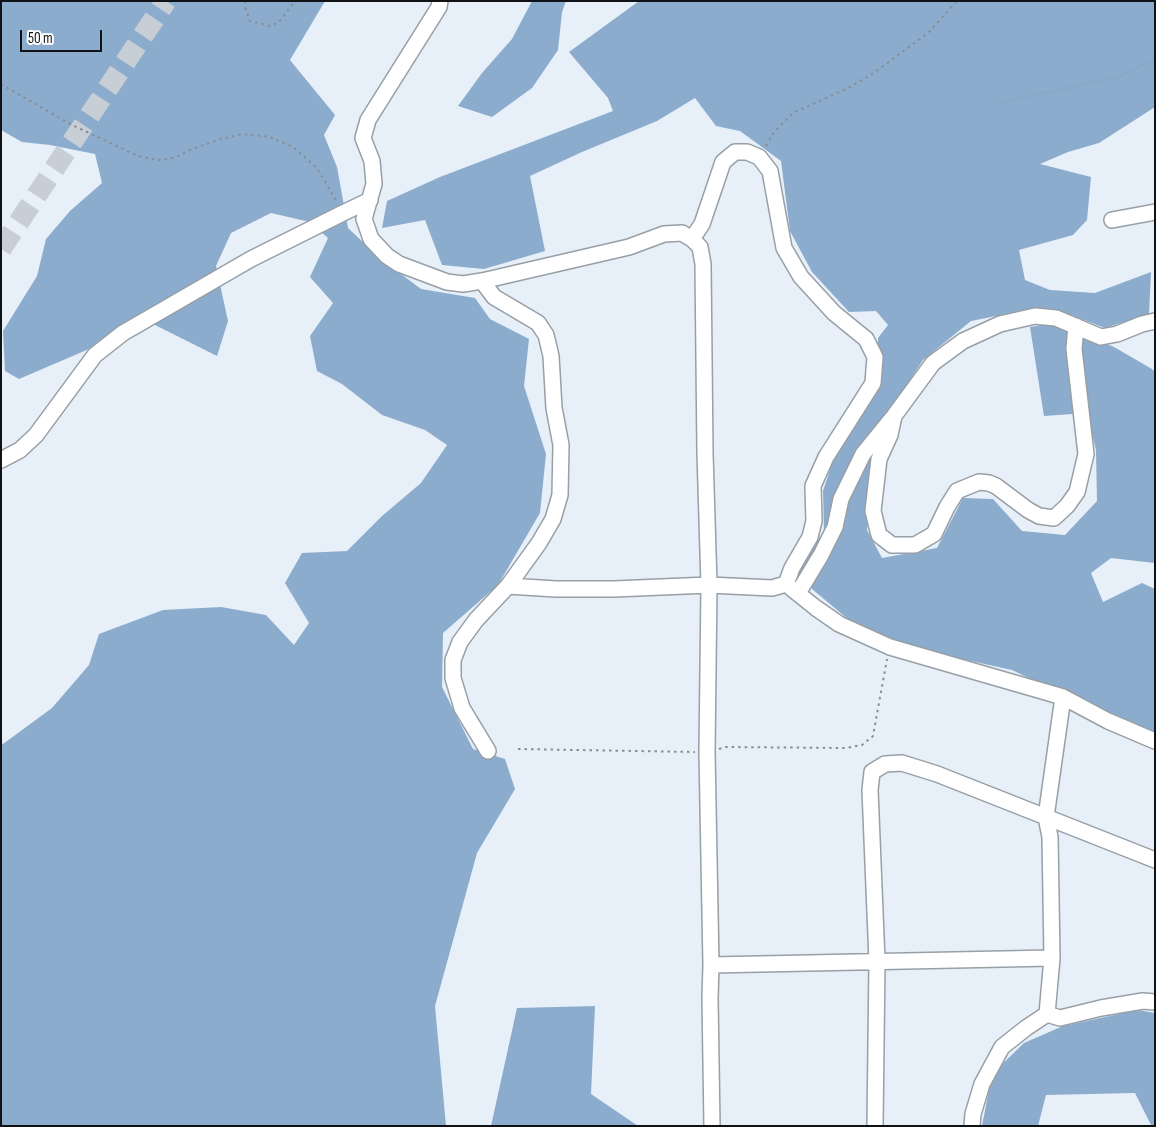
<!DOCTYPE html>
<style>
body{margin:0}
#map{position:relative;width:1156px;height:1127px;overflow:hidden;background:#e7eff8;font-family:"Sofia Sans Condensed",sans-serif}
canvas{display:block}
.frame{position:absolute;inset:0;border:2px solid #101316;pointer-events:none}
.scale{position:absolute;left:20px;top:30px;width:82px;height:22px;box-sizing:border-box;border:2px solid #101316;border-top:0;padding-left:6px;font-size:15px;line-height:18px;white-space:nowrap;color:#101316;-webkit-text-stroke:4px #fff;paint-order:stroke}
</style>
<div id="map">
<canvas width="1156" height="1127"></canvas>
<div class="frame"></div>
<div class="scale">50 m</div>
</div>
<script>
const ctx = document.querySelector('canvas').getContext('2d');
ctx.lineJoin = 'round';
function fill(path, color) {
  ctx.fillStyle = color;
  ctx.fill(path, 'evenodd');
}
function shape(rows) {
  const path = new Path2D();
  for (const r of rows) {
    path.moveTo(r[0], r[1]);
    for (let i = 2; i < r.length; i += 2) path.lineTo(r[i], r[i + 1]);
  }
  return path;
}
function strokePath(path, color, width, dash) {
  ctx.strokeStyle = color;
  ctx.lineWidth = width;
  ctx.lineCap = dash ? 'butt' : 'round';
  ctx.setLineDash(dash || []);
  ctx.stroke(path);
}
fill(shape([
 [1,1,325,1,290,60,335,115,324,135,337,167,348,228,381,259,421,289,475,298,490,319,529,339,524,386,546,454,540,513,498,585,443,633,442,687,473,749,505,759,515,789,477,853,435,1006,446,1126,1,1126,1,743,3,744,52,708,89,665,99,634,163,610,221,607,266,615,294,645,309,623,285,583,302,553,347,551,382,516,421,483,447,445,425,430,382,415,342,384,317,371,310,336,333,303,310,277,328,238,310,222,271,213,231,233,216,266,228,321,217,356,137,316,96,346,19,379,5,371,3,331,37,276,46,239,70,211,102,183,95,154,50,145,22,142,1,130],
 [532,1,566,1,562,12,558,50,532,88,492,117,458,106,482,73,512,39],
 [639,1,1155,1,1155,107,1099,143,1068,152,1040,164,1091,177,1087,220,1073,235,1019,250,1025,280,1050,290,1095,293,1151,272,1149,314,1105,328,1071,315,1026,310,971,321,923,360,900,395,872,459,867,530,882,558,937,548,963,498,993,499,1022,531,1065,535,1097,501,1096,450,1087,413,1044,416,1030,327,1054,323,1114,347,1152,369,1155,372,1155,563,1111,558,1091,573,1103,602,1142,583,1155,589,1155,738,1124,724,1012,670,916,649,849,620,812,589,799,569,824,532,823,491,837,448,878,381,878,338,888,325,876,311,849,312,812,272,790,231,781,161,740,131,716,126,695,98,657,121,582,152,530,176,545,251,484,269,442,265,425,220,382,228,387,201,440,177,613,111,608,98,569,52],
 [595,1006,591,1094,638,1126,491,1126,517,1008],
 [1138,1010,1155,1013,1155,1126,1151,1125,1135,1093,1046,1095,1038,1126,982,1126,992,1074,1024,1043,1063,1026]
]), '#8caccd');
strokePath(shape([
 [999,103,1118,77,1155,59]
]), '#89a9c9', 3);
strokePath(shape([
 [1,249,166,1]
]), '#c7ced6', 21, [21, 11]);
const minor = shape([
 [440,1,439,7,368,120,363,138,372,161,374,184,364,219,371,239,387,256,399,264,447,282,463,284,482,281,629,247,664,234,682,233,692,239,700,247,703,264,705,453,709,585,707,752,711,965,710,998,712,1126],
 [1112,220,1155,212],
 [692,239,702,224,723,162,735,152,747,152,759,157,770,171,784,248,801,277,834,313,866,339,875,357,873,383,826,457,813,486,814,521,810,537,792,568,786,584],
 [482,281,494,297,538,323,546,335,551,356,554,408,561,445,560,495,553,519,539,543,508,586,476,620,460,642,453,660,453,678,462,708,488,751],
 [894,416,890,435,879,459,873,511,879,535,892,545,915,545,934,534,947,507,957,491,979,482,989,483,996,486,1028,510,1039,516,1054,518,1067,506,1077,492,1086,454,1074,349,1076,326],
 [1,460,20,450,36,435,95,355,123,333,251,259,343,213,370,200],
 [508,586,556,589,614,589,709,585,772,588,786,584],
 [791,588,816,608,839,624,890,647,1063,697,1108,721,1155,741],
 [798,593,821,555,835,527,841,499,863,454,894,416,933,363,963,341,1000,324,1035,316,1056,318,1101,337,1117,334,1142,324,1155,321],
 [711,965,1052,958],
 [1047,1014,1052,958,1050,837,1046,817,1063,697],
 [875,1126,877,961,870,790,872,772,885,764,902,763,937,774,1155,860],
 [972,1126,973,1114,982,1084,1002,1047,1026,1028,1047,1014,1060,1018,1101,1008,1143,1001,1155,1002]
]);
strokePath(minor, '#979fa7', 18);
strokePath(shape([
 [245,1,245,7,250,21,270,26,279,22,295,1],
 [1,84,68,123,138,156,158,160,174,158,192,149,221,139,243,134,270,137,293,147,317,168,337,202],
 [766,146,774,132,793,113,848,88,874,73,929,32,957,1],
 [518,749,695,752],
 [719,749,725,747,846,748,862,745,873,736,887,659]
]), '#888e94', 2, [2.5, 4]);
strokePath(minor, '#fff', 15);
</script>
